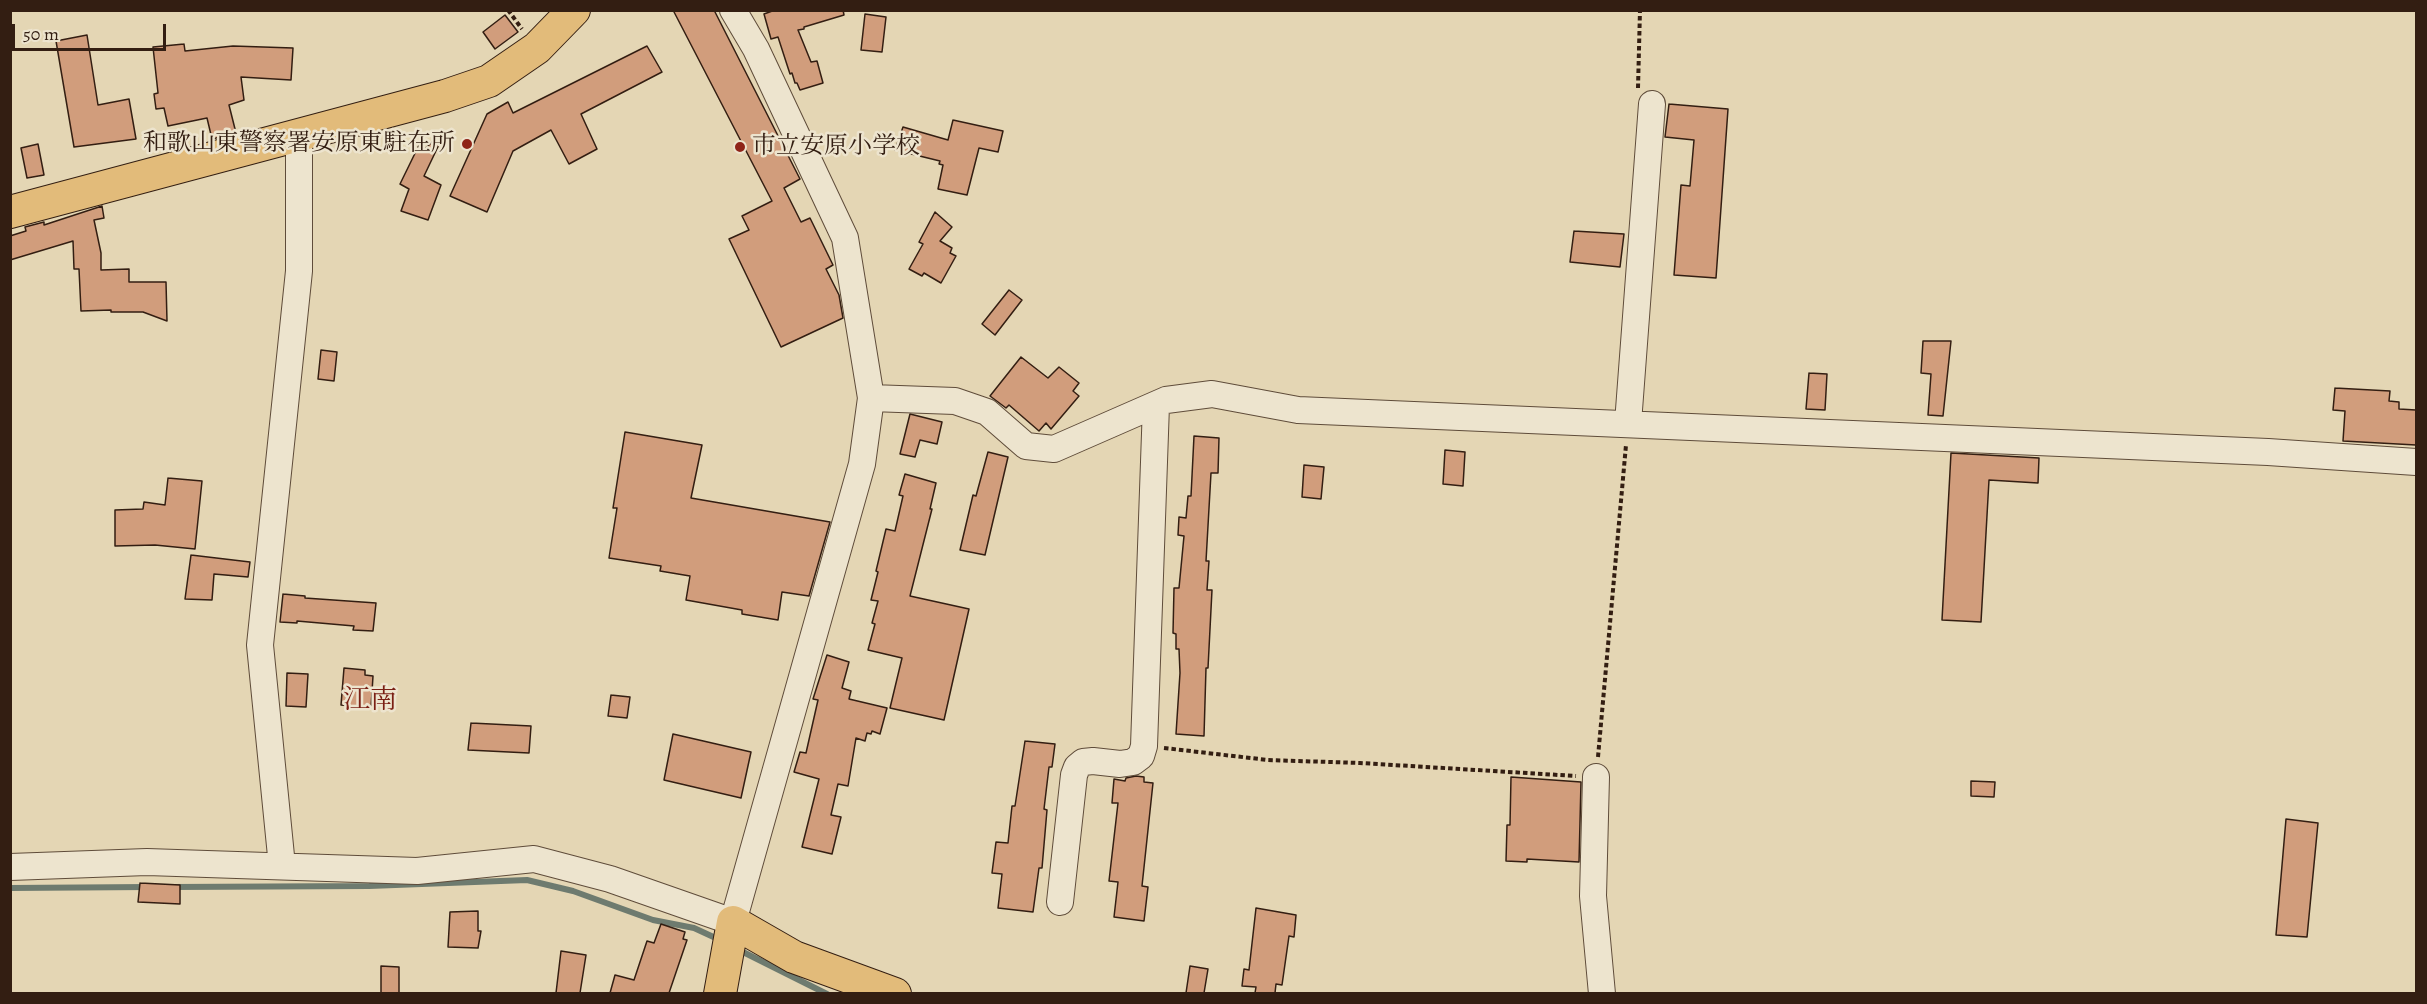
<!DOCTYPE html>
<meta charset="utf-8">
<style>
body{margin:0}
#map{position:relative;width:2427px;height:1004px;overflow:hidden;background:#e4d6b4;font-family:Alegreya,serif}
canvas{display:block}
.frame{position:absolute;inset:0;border:12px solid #331e12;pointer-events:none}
.scale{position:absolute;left:12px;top:24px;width:154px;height:27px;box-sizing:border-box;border:3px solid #331e12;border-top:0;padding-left:8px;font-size:18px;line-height:21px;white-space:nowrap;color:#331e12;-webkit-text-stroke:4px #ede4ce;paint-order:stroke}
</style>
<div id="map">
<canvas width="2427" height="1004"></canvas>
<div class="frame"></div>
<div class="scale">50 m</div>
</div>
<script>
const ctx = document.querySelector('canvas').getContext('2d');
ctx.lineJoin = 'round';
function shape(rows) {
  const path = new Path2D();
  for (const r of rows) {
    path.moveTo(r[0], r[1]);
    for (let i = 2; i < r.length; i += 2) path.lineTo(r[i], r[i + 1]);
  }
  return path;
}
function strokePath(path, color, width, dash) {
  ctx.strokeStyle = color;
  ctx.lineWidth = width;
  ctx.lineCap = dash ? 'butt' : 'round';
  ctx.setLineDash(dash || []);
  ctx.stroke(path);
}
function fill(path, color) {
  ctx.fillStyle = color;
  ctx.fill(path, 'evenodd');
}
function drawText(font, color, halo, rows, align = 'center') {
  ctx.font = font + ' Alegreya,"Noto Serif JP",serif';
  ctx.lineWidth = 5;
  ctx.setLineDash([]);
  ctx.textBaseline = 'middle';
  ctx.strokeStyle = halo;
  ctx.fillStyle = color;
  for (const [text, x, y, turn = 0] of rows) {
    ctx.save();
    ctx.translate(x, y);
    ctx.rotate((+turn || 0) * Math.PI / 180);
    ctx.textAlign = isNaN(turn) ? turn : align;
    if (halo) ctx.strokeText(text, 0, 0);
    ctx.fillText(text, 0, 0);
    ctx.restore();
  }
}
strokePath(shape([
 [173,887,369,886,527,880,573,891,653,920,694,928,720,940],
 [10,888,148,887],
 [737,949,827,994]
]), '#6e7b6f', 6);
const building = shape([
 [673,10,714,10,800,179,784,188,801,222,810,218,833,265,826,269,839,295,843,318,781,347,729,239,749,230,742,216,772,201,673,10],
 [775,10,843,10,844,15,804,27,804,29,798,30,811,62,817,61,823,83,800,90,797,83,795,83,792,73,790,74,778,37,771,39,764,14,775,10],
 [865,14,886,17,882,52,861,50,865,14],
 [505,15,518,32,495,49,483,32,505,15],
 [87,35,98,105,129,99,136,139,74,147,56,41,87,35],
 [184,44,185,51,233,46,293,48,291,80,241,77,244,100,229,105,236,133,212,139,207,118,168,126,164,108,156,109,154,94,158,93,153,47,184,44],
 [647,46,662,72,581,114,597,149,569,164,551,130,513,151,487,212,450,196,487,114,508,102,513,113,647,46],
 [1669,104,1728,109,1716,278,1674,275,1681,185,1690,186,1694,140,1665,137,1669,104],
 [953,120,1003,131,998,152,979,148,967,195,938,189,943,165,939,164,940,161,895,150,903,127,948,140,953,120],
 [443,131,445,132,424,176,441,185,428,220,401,211,409,189,400,184,422,139,425,149,443,131],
 [38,144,44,175,27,178,21,148,38,144],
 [102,206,104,218,94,220,101,253,101,270,129,269,129,282,166,282,167,321,143,312,111,312,111,310,81,311,79,269,74,269,73,241,10,260,10,236,26,231,25,227,44,222,44,225,102,206],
 [935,212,952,227,940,241,952,248,950,253,956,256,941,283,924,273,922,276,909,269,923,244,919,242,935,212],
 [1574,231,1624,234,1620,267,1570,262,1574,231],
 [1009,290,1022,300,995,335,982,324,1009,290],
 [1923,341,1951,341,1943,416,1928,415,1931,374,1921,373,1923,341],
 [321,350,337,352,334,381,318,379,321,350],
 [1021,357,1048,378,1059,367,1079,383,1073,391,1079,396,1051,429,1046,423,1039,431,1009,405,1006,408,990,396,1021,357],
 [1809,373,1827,374,1825,410,1806,409,1809,373],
 [2335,388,2390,391,2389,401,2399,402,2399,409,2416,410,2416,445,2343,441,2345,411,2333,410,2335,388],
 [910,414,942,422,937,444,920,440,915,457,900,454,910,414],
 [625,432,702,445,691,498,830,522,809,596,782,592,778,620,742,614,742,610,686,600,690,576,660,571,661,566,609,558,617,508,613,508,625,432],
 [1194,436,1219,438,1218,473,1211,473,1206,561,1209,561,1207,590,1212,590,1208,668,1206,668,1204,736,1176,734,1180,673,1179,649,1176,649,1176,634,1173,633,1174,588,1179,588,1184,536,1178,535,1179,517,1186,518,1188,496,1191,496,1194,436],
 [1445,450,1465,452,1463,486,1443,484,1445,450],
 [988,452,1008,457,985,555,960,550,973,495,976,496,988,452],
 [1951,453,2039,458,2038,483,1989,480,1981,622,1942,620,1951,453],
 [1304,465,1324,467,1321,499,1302,497,1304,465],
 [905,474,936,483,930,509,932,509,910,596,969,609,944,720,890,708,902,658,868,650,875,624,872,623,878,601,871,600,878,572,876,571,886,529,895,531,903,496,899,495,905,474],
 [168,478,202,481,195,549,155,545,115,546,115,510,143,509,144,502,165,505,168,478],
 [191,555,250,562,248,577,214,574,212,600,185,599,191,555],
 [283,594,305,596,305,598,376,603,373,631,353,630,354,626,297,621,297,623,280,622,283,594],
 [827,655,849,662,842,688,851,691,849,699,887,708,880,734,872,731,871,734,867,733,865,741,856,738,848,786,838,784,831,815,841,817,832,854,802,847,819,779,794,772,800,752,806,753,818,700,813,699,827,655],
 [344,668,365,670,365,675,373,676,371,708,341,705,344,668],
 [287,673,308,674,306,707,286,706,287,673],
 [611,695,630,697,627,718,608,716,611,695],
 [471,723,531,726,529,753,468,750,471,723],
 [673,734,751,752,741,798,664,780,673,734],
 [1025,741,1055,744,1052,767,1049,767,1044,809,1047,810,1042,868,1039,868,1033,912,998,908,1002,874,992,873,996,842,1008,843,1012,806,1015,806,1025,741],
 [1136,776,1144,777,1144,782,1153,783,1142,886,1148,887,1144,921,1114,917,1118,882,1109,881,1118,803,1112,803,1114,779,1125,781,1126,778,1136,776],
 [1511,777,1581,782,1579,862,1527,859,1527,862,1506,861,1507,825,1510,825,1511,777],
 [1971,781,1995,782,1994,797,1971,796,1971,781],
 [2286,819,2318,823,2307,937,2276,935,2286,819],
 [140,883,180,885,180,904,138,902,140,883],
 [1256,908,1296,915,1294,937,1289,936,1282,985,1276,984,1275,993,1255,993,1256,987,1242,986,1244,969,1249,970,1256,908],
 [478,911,478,931,481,931,478,948,448,947,450,912,478,911],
 [661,924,685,932,683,939,687,940,669,993,610,993,615,975,634,980,647,941,654,943,661,924],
 [561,951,586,955,580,993,556,993,561,951],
 [381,966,399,967,399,993,381,993,381,966],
 [1190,966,1208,969,1204,993,1186,993,1190,966]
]);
fill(building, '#d19d7c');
strokePath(building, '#331e12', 1.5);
const minor = shape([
 [871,398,955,401,987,412,1026,446,1054,449,1166,400,1212,394,1298,410,2268,452,2416,462],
 [1628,423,1652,104],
 [1596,777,1593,896,1602,994],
 [282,866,260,645,299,271,299,134],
 [10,867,147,862,417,871,534,859,610,879,733,922,862,464,871,398,845,238,756,49,733,10],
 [1060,902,1074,775,1077,767,1083,762,1093,761,1120,764,1133,762,1141,756,1144,746,1156,405]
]);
const major = shape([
 [10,212,445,96,489,81,537,48,574,10],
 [720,994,733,922,794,957,895,994]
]);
strokePath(minor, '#5f4c3a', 28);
strokePath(major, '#331e12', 34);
strokePath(shape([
 [508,10,522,29],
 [1638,88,1640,10],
 [1164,748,1268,760,1360,763,1576,776],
 [1598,757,1626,445]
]), '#331e12', 4, [4.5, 3]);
strokePath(minor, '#ede4ce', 26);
strokePath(major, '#e2bb7a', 32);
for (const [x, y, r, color] of [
 [467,144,6,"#8f2418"],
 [740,147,6,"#8f2418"]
]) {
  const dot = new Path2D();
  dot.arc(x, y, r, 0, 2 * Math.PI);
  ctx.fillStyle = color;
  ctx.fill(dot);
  strokePath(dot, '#ede4ce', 2);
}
drawText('24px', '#331e12', '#ede4ce', [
 ["和歌山東警察署安原東駐在所",455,144],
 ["市立安原小学校",752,147,"left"]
], 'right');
drawText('27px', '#7a1f14', '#ede4ce', [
 ["江南",370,701]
]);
</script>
